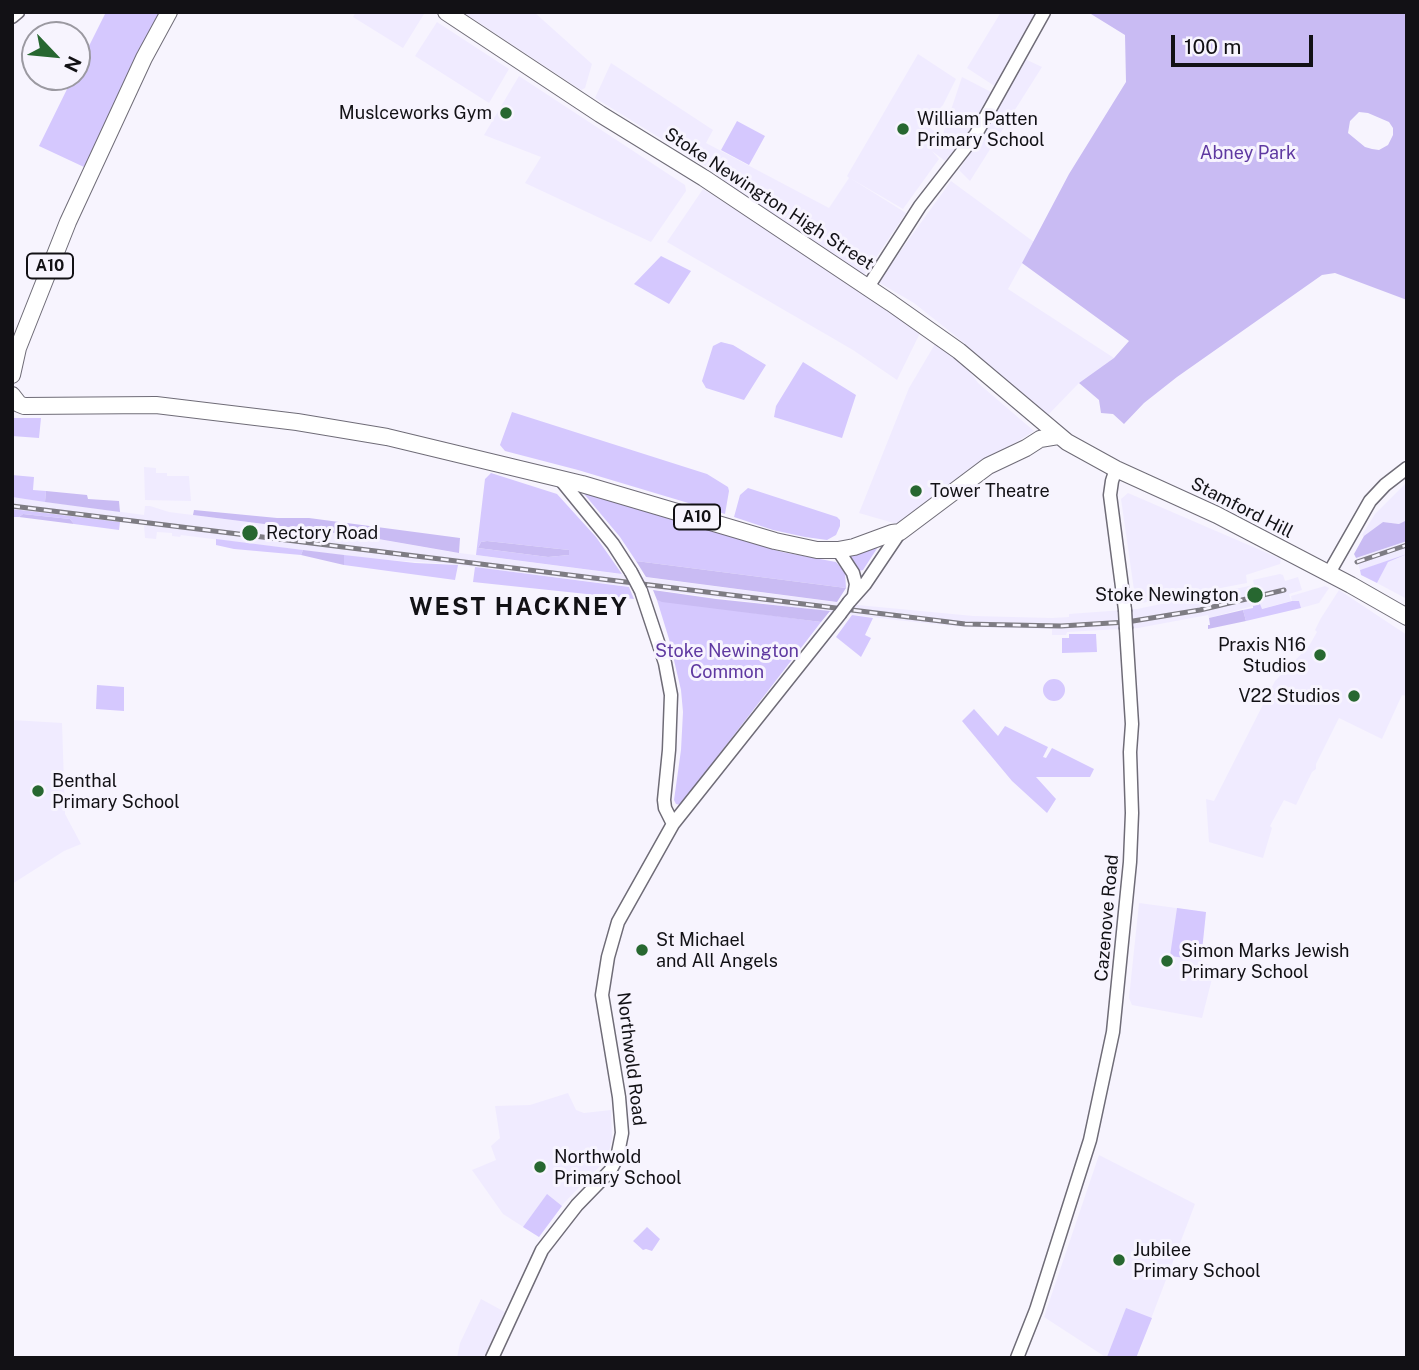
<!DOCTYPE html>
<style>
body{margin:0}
#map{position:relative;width:1419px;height:1370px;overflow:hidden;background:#f7f4fe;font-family:"Public Sans",sans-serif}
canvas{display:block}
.frame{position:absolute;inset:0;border:14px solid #121115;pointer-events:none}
.north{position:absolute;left:21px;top:21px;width:70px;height:70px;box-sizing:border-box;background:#f7f4fe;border:2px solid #9b99a1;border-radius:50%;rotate:116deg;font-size:19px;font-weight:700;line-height:28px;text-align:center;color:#121115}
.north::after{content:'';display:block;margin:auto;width:24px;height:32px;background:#276730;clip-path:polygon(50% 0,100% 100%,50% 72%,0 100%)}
.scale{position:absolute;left:1171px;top:35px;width:142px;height:32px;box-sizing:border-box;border:4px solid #121115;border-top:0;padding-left:9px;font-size:21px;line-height:24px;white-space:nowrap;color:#121115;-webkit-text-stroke:5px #f7f4fe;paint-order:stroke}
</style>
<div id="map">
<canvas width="1419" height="1370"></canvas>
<div class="frame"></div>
<div class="north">N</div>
<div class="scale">100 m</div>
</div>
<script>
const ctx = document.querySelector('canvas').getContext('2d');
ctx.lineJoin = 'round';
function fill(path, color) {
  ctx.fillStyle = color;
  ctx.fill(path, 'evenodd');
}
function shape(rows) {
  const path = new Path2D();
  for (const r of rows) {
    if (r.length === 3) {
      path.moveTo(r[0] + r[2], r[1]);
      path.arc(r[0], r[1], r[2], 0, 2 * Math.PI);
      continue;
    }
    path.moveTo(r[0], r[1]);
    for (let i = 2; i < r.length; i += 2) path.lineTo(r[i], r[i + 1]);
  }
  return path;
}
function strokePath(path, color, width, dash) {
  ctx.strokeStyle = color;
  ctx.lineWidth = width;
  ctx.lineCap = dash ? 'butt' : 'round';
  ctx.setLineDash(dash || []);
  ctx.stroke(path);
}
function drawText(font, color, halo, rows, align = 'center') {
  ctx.font = font + ' "Public Sans",sans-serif';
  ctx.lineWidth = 6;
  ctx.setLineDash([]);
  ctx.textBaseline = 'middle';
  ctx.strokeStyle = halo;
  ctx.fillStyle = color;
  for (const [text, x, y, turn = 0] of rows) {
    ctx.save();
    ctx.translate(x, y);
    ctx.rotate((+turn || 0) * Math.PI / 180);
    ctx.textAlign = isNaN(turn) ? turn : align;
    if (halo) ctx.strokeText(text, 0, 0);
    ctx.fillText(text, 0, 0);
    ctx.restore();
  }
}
fill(shape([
 [356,12,421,12,424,14,403,48,353,17],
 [463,12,534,12,592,64,585,88,581,90],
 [1001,12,1038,12,996,87,967,68],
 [437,22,509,69,489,103,415,56],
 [918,54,956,79,943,105,925,124,938,134,930,148,931,150,943,134,962,77,993,93,975,125,945,161,932,151,939,159,903,209,850,178,906,213,863,277,743,199,709,168,595,98,611,63,713,130,706,143,829,208,849,178,847,176],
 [1025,59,1042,67,970,181,959,170,987,127],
 [519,76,685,185,686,191,651,242,525,183,541,157,484,135],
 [951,181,1034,242,1008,289,1114,358,1079,383,1047,416,958,338,914,303,878,282],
 [703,189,858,287,921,331,897,380,853,350,667,242],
 [935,344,966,366,978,383,1034,431,978,466,897,524,859,513,909,388],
 [144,467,156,468,156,473,167,473,167,476,189,476,191,501,145,500],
 [1407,482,1407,520,1399,524,1383,522,1365,537,1362,535,1375,514],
 [1128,493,1281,559,1280,564,1246,575,1247,583,1136,604,1121,499],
 [12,497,144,515,145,506,150,506,169,512,367,537,452,552,858,605,973,616,1052,618,1069,617,1069,614,1137,609,1254,585,1253,580,1280,574,1283,575,1285,581,1298,577,1302,590,1289,594,1291,601,1261,609,1260,604,1209,618,1208,615,1138,628,1067,632,1066,635,1052,635,1052,629,964,627,896,620,451,564,372,559,181,535,180,537,172,536,172,533,157,532,156,539,145,538,144,525,12,509],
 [1407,541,1407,599,1377,583,1388,561,1360,570,1356,558],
 [1325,586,1329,588,1319,603,1301,608,1299,601,1292,602,1291,596],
 [1339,590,1407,635,1407,696,1402,695,1382,739,1339,718,1316,764,1316,769,1312,772,1296,805,1284,800,1270,826,1272,828,1263,858,1209,842,1206,799,1214,801,1275,681,1309,646,1317,632,1315,630,1321,618],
 [12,720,62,723,65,814,81,844,64,851,12,884],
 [1139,903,1206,912,1201,962,1215,967,1202,1018,1132,1005,1129,998],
 [568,1093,576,1110,584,1113,611,1110,612,1138,609,1152,602,1164,564,1203,539,1237,503,1214,472,1170,496,1160,491,1146,500,1138,495,1106,530,1105],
 [1099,1155,1195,1204,1136,1358,1107,1358,1044,1317],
 [481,1299,505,1312,484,1358,457,1358,460,1343]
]), '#f0ebff');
fill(shape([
 [106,12,161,12,84,167,39,146,73,77,77,77,77,70],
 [737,121,765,136,749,165,721,150],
 [661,256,691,271,669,304,634,284],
 [721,342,733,345,766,365,744,400,706,388,702,381,713,346],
 [803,362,856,395,842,438,774,417,776,406],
 [512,412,707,474,728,487,729,491,725,514,578,470,505,451,500,445],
 [12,418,41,418,39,438,12,436],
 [491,473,557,494,596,537,622,574,476,555,485,479],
 [487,541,569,550,569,555,548,557,478,548,481,542],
 [12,475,34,477,33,490,46,491,45,502,12,497],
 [748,488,837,517,840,520,840,526,836,535,827,540,805,537,773,530,734,517,740,495],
 [580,489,782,552,836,562,845,572,846,588,636,561,620,537],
 [12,509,120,522,119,530,74,524,70,519,23,514,19,517,12,517],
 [216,539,303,550,301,555,234,549,216,545],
 [878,547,863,570,859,571,849,554],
 [1407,554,1388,562,1377,583,1361,575,1360,570],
 [344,555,415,563,458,565,455,580,344,565],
 [475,567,629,587,634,599,473,582],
 [657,600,821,622,680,805,676,804,674,800,681,750,683,712,681,690,669,639],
 [1292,601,1299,601,1301,608,1246,621,1243,610,1253,608,1253,606,1260,604,1262,609],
 [852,615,873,618,865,635,871,638,861,657,836,637],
 [1069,634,1096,634,1097,652,1062,653,1062,638,1069,638],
 [1054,690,11],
 [97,685,124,687,124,711,96,709],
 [974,709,998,736,1005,726,1048,747,1043,757,1046,758,1052,748,1094,769,1090,777,1036,777,1056,799,1047,813,1012,781,962,721],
 [1177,908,1206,912,1201,960,1170,956],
 [547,1194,562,1206,539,1237,523,1227],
 [647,1227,660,1239,652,1251,646,1249,643,1250,633,1241],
 [1126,1308,1152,1318,1136,1358,1109,1358,1107,1357]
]), '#d5c8fe');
fill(shape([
 [1091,12,1407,12,1407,300,1335,273,1322,275,1177,377,1144,403,1124,424,1113,414,1101,413,1099,400,1079,383,1114,358,1129,341,1022,263,1069,174,1126,82,1125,35,1091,14],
 [1359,112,1368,113,1389,122,1393,128,1393,135,1388,145,1379,150,1372,149,1365,147,1348,133,1350,121],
 [46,491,87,495,88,499,119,501,120,512,45,502],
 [194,510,277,518,309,518,460,538,459,553,367,537,193,515],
 [23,514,70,519,74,524,19,517],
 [1407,520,1407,541,1356,558,1354,554,1364,536,1383,522,1399,524],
 [487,541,569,550,569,555,548,557,478,548,481,542],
 [303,550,344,555,344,565,301,555],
 [636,561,846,588,837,602,646,577],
 [653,590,716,599,830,611,821,622,662,602,657,600],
 [1243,610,1246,621,1208,629,1208,625,1210,625,1209,618]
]), '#c9bbf3');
const secondary = shape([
 [12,17,18,12],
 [868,287,920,206,976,134,1044,12],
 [1116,469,1112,481,1110,495,1125,610],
 [560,479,613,544,631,572],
 [838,550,853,573,856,584,854,595],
 [1329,573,1370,501,1385,485,1407,468],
 [641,591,665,663,671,695,669,750,664,800,665,808,673,824],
 [849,602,865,584,900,532],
 [492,1358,542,1250,577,1205,610,1171,617,1158,622,1133,619,1097,602,995,608,957,618,922,673,824,840,614],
 [1017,1358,1036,1310,1090,1140,1113,1032,1130,862,1132,813,1130,752,1132,724,1126,629]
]);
const highway = shape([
 [446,12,600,114,704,178,891,303,959,351,1067,442,1116,469,1217,515,1351,585,1407,617],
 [12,375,18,348,68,222,144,58,169,12],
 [12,395,19,404,24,406,156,405,297,422,387,437,582,484,775,541,817,550,838,550,854,547,892,533,900,532,988,466,1026,448,1040,439,1058,436]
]);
strokePath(secondary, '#6f6c77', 15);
strokePath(highway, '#6f6c77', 18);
strokePath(secondary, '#fff', 12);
strokePath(highway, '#fff', 16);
const rail = shape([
 [12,506,965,624,1061,626,1127,622,1200,610,1284,590],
 [1357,562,1407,545]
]);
strokePath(rail, '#7e7c83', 5);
strokePath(rail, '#f7f4fe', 2.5, [8]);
const secondaryBridge = shape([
 [631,572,641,591],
 [1125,610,1126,629],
 [840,614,849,602]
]);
strokePath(secondaryBridge, '#6f6c77', 15, []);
strokePath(secondaryBridge, '#fff', 12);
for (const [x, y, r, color] of [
 [506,113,7,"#276730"],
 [903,129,7,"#276730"],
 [916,491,7,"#276730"],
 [250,533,9,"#276730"],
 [1255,595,9,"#276730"],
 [1320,655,7,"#276730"],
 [1354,696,7,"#276730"],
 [38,791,7,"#276730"],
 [642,950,7,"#276730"],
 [1167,961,7,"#276730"],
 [540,1167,7,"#276730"],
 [1119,1260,7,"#276730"]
]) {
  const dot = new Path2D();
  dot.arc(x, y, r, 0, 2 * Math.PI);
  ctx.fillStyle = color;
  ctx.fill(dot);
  strokePath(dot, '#f7f4fe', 2.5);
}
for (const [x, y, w] of [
 [50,266,46],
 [697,517,46]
]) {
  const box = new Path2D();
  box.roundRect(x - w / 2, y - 12.5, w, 25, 5);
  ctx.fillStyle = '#f7f4fe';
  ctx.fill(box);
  strokePath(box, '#121115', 2);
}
drawText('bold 16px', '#121115', null, [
 ["A10",50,266],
 ["A10",697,517]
]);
drawText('18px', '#121115', '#f7f4fe', [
 ["Muslceworks Gym",492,113,"right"],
 ["William Patten",917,119],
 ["Primary School",917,140],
 ["Tower Theatre",930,491],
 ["Rectory Road",266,533],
 ["Stoke Newington",1239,595,"right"],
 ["Praxis N16",1306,645,"right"],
 ["Studios",1306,666,"right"],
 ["V22 Studios",1340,696,"right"],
 ["Benthal",52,781],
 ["Primary School",52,802],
 ["St Michael",656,940],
 ["and All Angels",656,961],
 ["Simon Marks Jewish",1181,951],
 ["Primary School",1181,972],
 ["Northwold",554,1157],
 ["Primary School",554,1178],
 ["Jubilee",1133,1250],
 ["Primary School",1133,1271]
], 'left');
drawText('18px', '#5f39a1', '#f7f4fe', [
 ["Abney Park",1248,153],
 ["Stoke Newington",727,651],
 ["Common",727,672]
]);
drawText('18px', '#121115', '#f7f4fe', [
 ["Stoke Newington High Street",769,199,33],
 ["Stamford Hill",1242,508,27],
 ["Cazenove Road",1107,918,-85],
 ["Northwold Road",631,1059,83]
]);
ctx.letterSpacing = '2px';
drawText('bold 24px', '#121115', '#f7f4fe', [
 ["WEST HACKNEY",519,608]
]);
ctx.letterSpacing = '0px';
</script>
